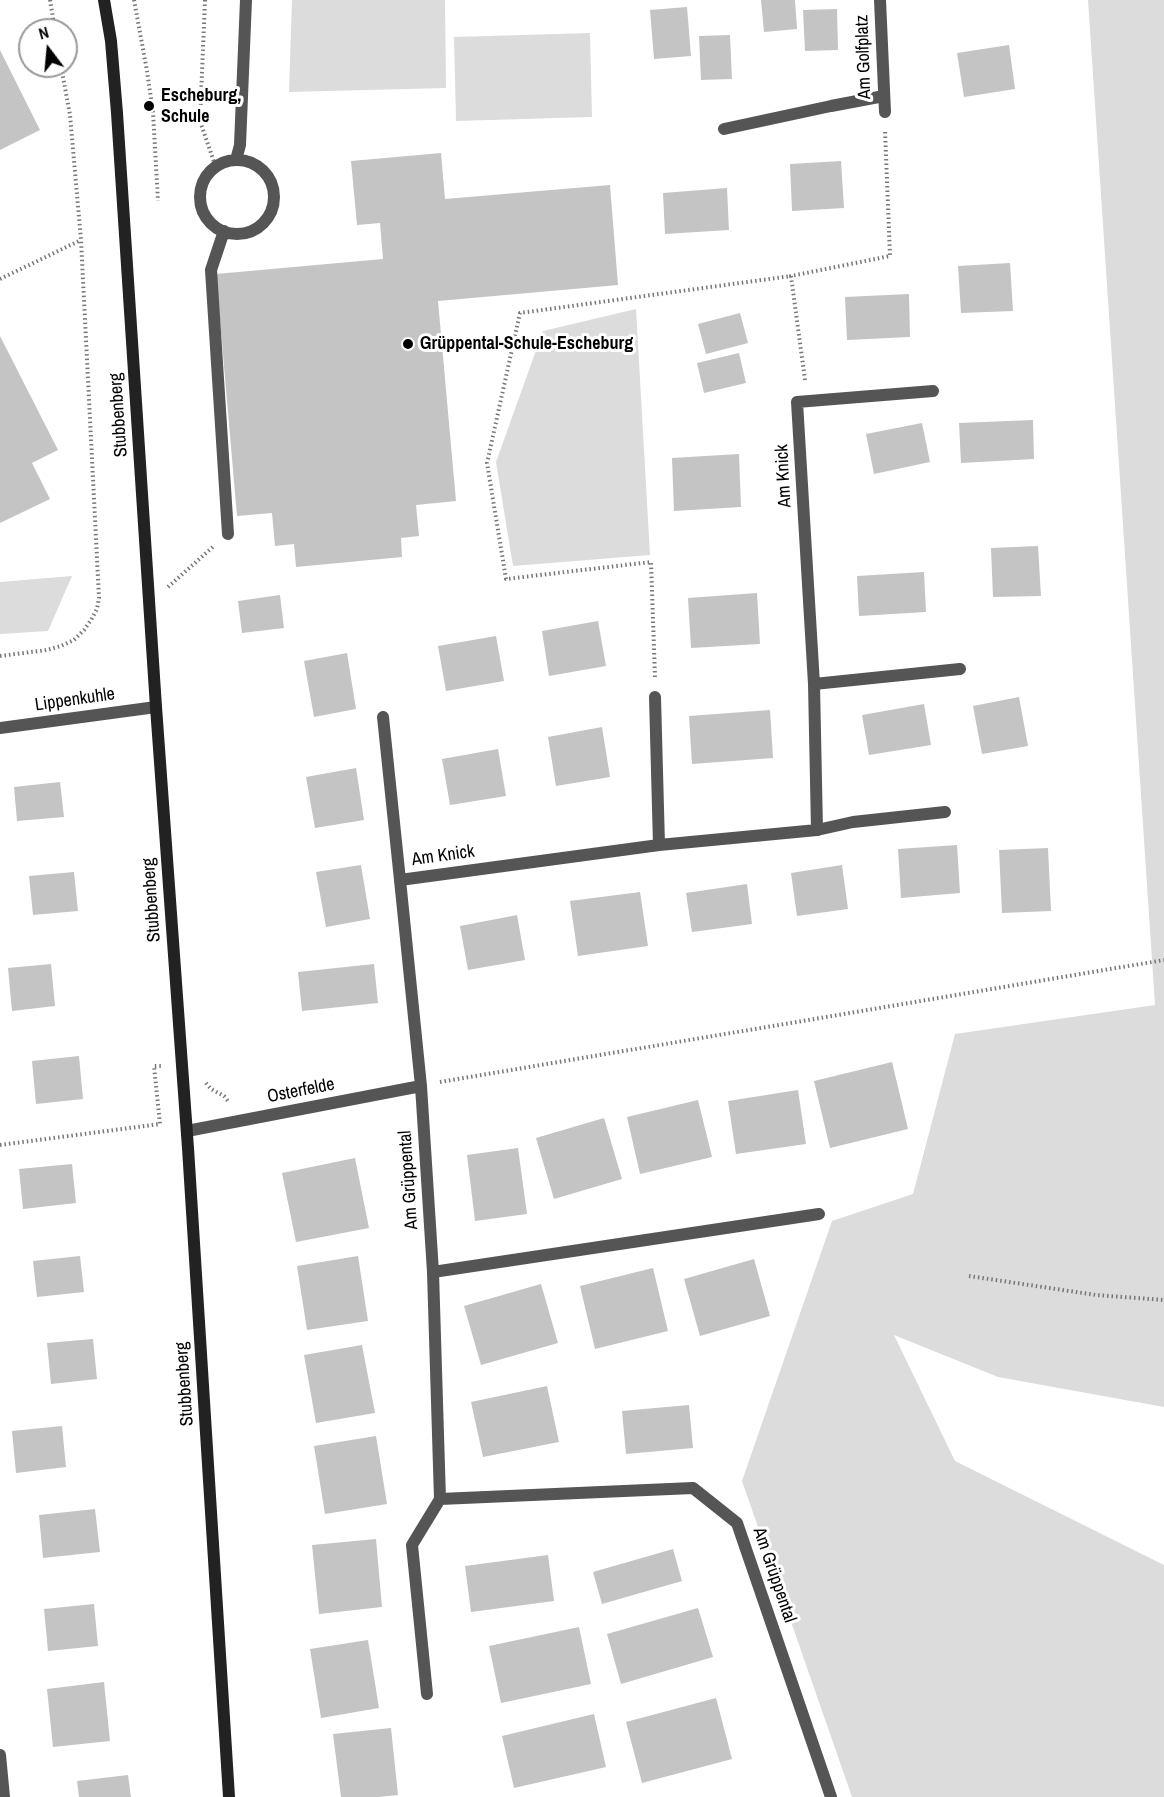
<!DOCTYPE html>
<meta charset="utf-8">
<style>
body{margin:0}
#map{position:relative;width:1164px;height:1797px;overflow:hidden;background:#fff;font-family:"Archivo Narrow",sans-serif}
canvas{display:block}
.north{position:absolute;left:18px;top:18px;width:60px;height:60px;box-sizing:border-box;background:#fff;border:2px solid #999;border-radius:50%;rotate:344deg;font-size:16px;font-weight:700;line-height:24px;text-align:center;color:#000}
.north::after{content:'';display:block;margin:auto;width:21px;height:27px;background:#000;clip-path:polygon(50% 0,100% 100%,50% 72%,0 100%)}
</style>
<div id="map">
<canvas width="1164" height="1797"></canvas>
<div class="north">N</div>
</div>
<script>
const ctx = document.querySelector('canvas').getContext('2d');
ctx.lineJoin = 'round';
function fill(path, color) {
  ctx.fillStyle = color;
  ctx.fill(path, 'evenodd');
}
function shape(rows) {
  const path = new Path2D();
  for (const r of rows) {
    if (r.length === 3) {
      path.moveTo(r[0] + r[2], r[1]);
      path.arc(r[0], r[1], r[2], 0, 2 * Math.PI);
      continue;
    }
    path.moveTo(r[0], r[1]);
    for (let i = 2; i < r.length; i += 2) path.lineTo(r[i], r[i + 1]);
  }
  return path;
}
function strokePath(path, color, width, dash) {
  ctx.strokeStyle = color;
  ctx.lineWidth = width;
  ctx.lineCap = dash ? 'butt' : 'round';
  ctx.setLineDash(dash || []);
  ctx.stroke(path);
}
function drawText(font, color, halo, rows, align = 'center') {
  ctx.font = font + ' "Archivo Narrow",sans-serif';
  ctx.lineWidth = 6;
  ctx.setLineDash([]);
  ctx.textBaseline = 'middle';
  ctx.strokeStyle = halo;
  ctx.fillStyle = color;
  for (const [text, x, y, turn = 0] of rows) {
    ctx.save();
    ctx.translate(x, y);
    ctx.rotate((+turn || 0) * Math.PI / 180);
    ctx.textAlign = isNaN(turn) ? turn : align;
    if (halo) ctx.strokeText(text, 0, 0);
    ctx.fillText(text, 0, 0);
    ctx.restore();
  }
}
fill(shape([
 [292,0,445,0,446,88,289,92],
 [1088,0,1164,0,1164,1407,998,1377,894,1335,955,1461,1164,1565,1164,1797,852,1797,742,1481,832,1221,913,1194,955,1034,1155,1005],
 [590,33,592,117,456,121,454,37],
 [636,309,650,555,513,566,496,462,543,331],
 [72,576,48,631,0,634,0,582]
]), '#dcdcdc');
fill(shape([
 [761,0,795,0,797,29,764,32],
 [687,7,691,56,654,59,650,10],
 [837,9,838,50,805,51,803,10],
 [730,35,732,79,701,80,699,36],
 [1009,45,1015,89,964,97,957,53],
 [0,50,40,130,0,150],
 [441,153,445,199,610,185,618,285,438,301,456,501,416,505,419,536,401,538,402,557,296,567,294,544,275,546,272,513,237,516,216,274,383,259,380,223,357,225,351,161],
 [841,161,844,208,792,211,790,164],
 [727,188,729,230,665,234,663,193],
 [1010,263,1013,311,961,313,958,266],
 [909,294,910,337,847,340,845,297],
 [740,313,748,343,706,354,698,324],
 [0,336,58,450,32,463,50,499,0,523],
 [739,353,746,383,704,393,697,363],
 [1033,420,1034,459,961,463,959,423],
 [922,423,930,462,874,474,866,434],
 [739,454,741,507,674,511,672,458],
 [1038,546,1041,596,993,597,991,548],
 [924,572,926,612,859,616,857,576],
 [757,593,760,644,691,648,688,598],
 [280,595,284,628,242,633,238,601],
 [598,621,606,666,549,676,542,631],
 [496,636,504,681,446,691,438,646],
 [347,653,356,709,314,717,304,661],
 [1019,697,1028,746,982,754,973,706],
 [924,704,931,745,869,755,862,715],
 [770,710,773,758,692,764,689,716],
 [602,727,610,777,556,786,548,737],
 [498,749,506,796,450,805,442,759],
 [356,768,364,820,315,828,306,777],
 [60,782,64,817,17,821,14,787],
 [957,845,960,893,901,898,898,849],
 [1048,848,1051,911,1002,913,999,850],
 [361,865,370,919,326,927,316,872],
 [842,865,848,909,797,916,791,873],
 [74,872,78,911,33,915,29,876],
 [747,884,752,924,692,932,686,893],
 [640,892,648,946,578,956,570,901],
 [517,915,525,960,468,970,460,926],
 [51,964,55,1006,12,1011,8,968],
 [374,964,378,1003,302,1011,298,972],
 [79,1056,83,1099,36,1104,32,1061],
 [892,1062,908,1129,830,1148,814,1081],
 [798,1090,806,1144,736,1154,728,1101],
 [698,1100,712,1157,640,1174,627,1117],
 [604,1118,622,1179,554,1199,536,1138],
 [518,1148,527,1214,475,1221,467,1155],
 [355,1158,369,1228,296,1242,282,1173],
 [72,1164,76,1203,23,1209,19,1169],
 [80,1256,84,1292,37,1297,33,1261],
 [358,1256,368,1321,307,1330,297,1266],
 [754,1259,770,1316,700,1336,684,1279],
 [653,1268,668,1331,595,1349,580,1286],
 [541,1284,558,1343,481,1365,464,1306],
 [93,1339,97,1379,51,1384,47,1343],
 [362,1345,375,1413,316,1423,304,1355],
 [547,1386,559,1442,483,1457,471,1402],
 [689,1405,693,1448,626,1454,622,1411],
 [62,1426,66,1467,16,1473,12,1431],
 [376,1436,387,1504,325,1514,314,1446],
 [95,1509,100,1552,43,1558,39,1515],
 [376,1539,382,1607,319,1614,312,1545],
 [673,1549,682,1581,602,1604,593,1572],
 [548,1555,554,1601,471,1612,465,1566],
 [94,1604,98,1646,48,1651,44,1609],
 [698,1608,713,1657,621,1684,607,1634],
 [579,1627,591,1684,501,1703,489,1646],
 [368,1640,379,1708,321,1718,310,1649],
 [104,1682,110,1741,53,1747,47,1689],
 [716,1698,732,1759,642,1783,626,1722],
 [594,1714,606,1767,514,1788,502,1736],
 [391,1728,398,1795,378,1797,341,1797,333,1734],
 [128,1775,131,1797,79,1797,77,1781]
]), '#c4c4c4');
strokePath(shape([
 [50,0,55,30],
 [134,0,147,71,153,112,158,201],
 [205,0,200,121,214,162],
 [0,279,81,240],
 [805,380,791,276,890,256,885,131],
 [168,587,214,546],
 [0,656,47,650,61,646,74,640,84,630,91,620,97,609,99,598,81,240,70,115,61,66],
 [655,677,651,562,506,579,487,463,520,313,791,276],
 [440,1082,1164,960],
 [206,1083,211,1089,224,1096,228,1101],
 [0,1145,160,1124,154,1066,161,1066],
 [969,1276,1096,1295,1164,1300]
]), '#777', 4, [1.5, 3]);
strokePath(shape([
 [724,129,831,106,884,96],
 [236,160,240,145,246,0],
 [237,197,37],
 [224,231,211,270,228,534],
 [383,717,400,880],
 [817,830,853,822,945,812]
]), '#555', 12);
strokePath(shape([
 [880,0,885,112],
 [814,684,960,669],
 [655,697,659,845],
 [0,728,156,707],
 [187,1131,421,1086],
 [433,1272,819,1214],
 [440,1499,693,1488,737,1523,831,1797],
 [427,1694,412,1545,440,1499,433,1272,421,1086,400,880,659,845,817,830,814,684,797,402,933,391],
 [0,1755,4,1797]
]), '#555', 12);
strokePath(shape([
 [104,0,111,41,117,113,156,707,188,1148,229,1797]
]), '#222', 12);
for (const [x, y, r, color] of [
 [149,106,6,"#000"],
 [408,344,6,"#000"]
]) {
  const dot = new Path2D();
  dot.arc(x, y, r, 0, 2 * Math.PI);
  ctx.fillStyle = color;
  ctx.fill(dot);
  strokePath(dot, '#fff', 2);
}
drawText('18px', '#000', '#fff', [
 ["Am Golfplatz",864,57,-92],
 ["Stubbenberg",119,415,-94],
 ["Am Knick",784,476,-93],
 ["Lippenkuhle",75,700,-8],
 ["Am Knick",443,856,-8],
 ["Stubbenberg",152,900,-94],
 ["Osterfelde",301,1091,-11],
 ["Am Grüppental",409,1180,-94],
 ["Stubbenberg",185,1384,-94],
 ["Am Grüppental",774,1575,71]
]);
drawText('bold 18px', '#000', '#fff', [
 ["Escheburg,",161,96],
 ["Schule",161,117],
 ["Grüppental-Schule-Escheburg",420,344]
], 'left');
</script>
